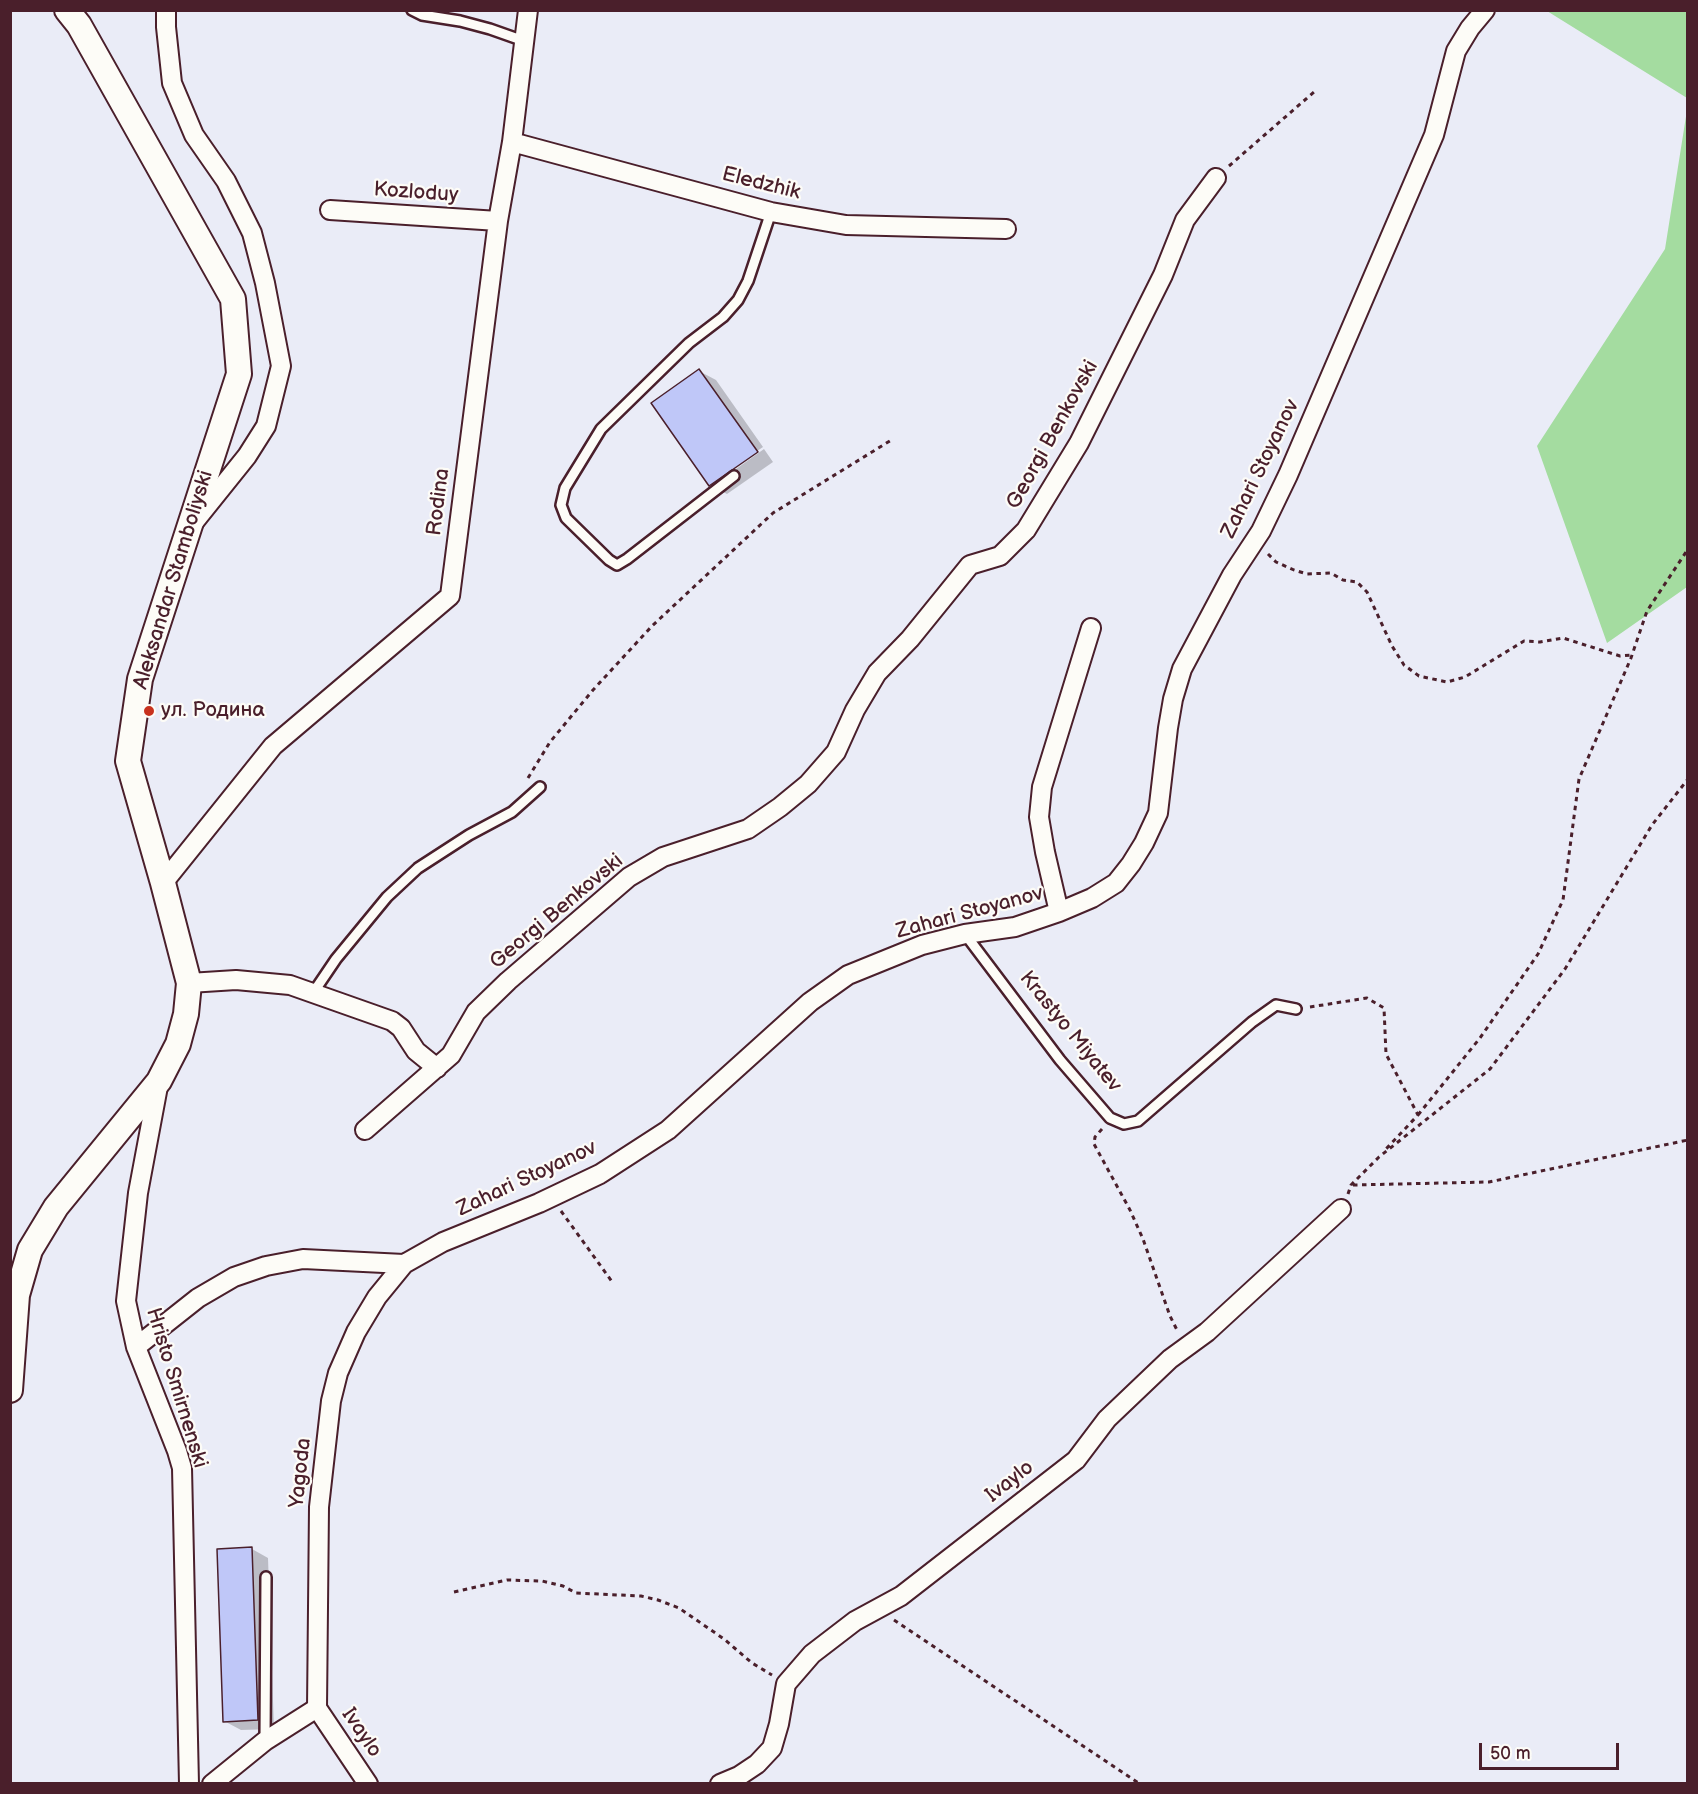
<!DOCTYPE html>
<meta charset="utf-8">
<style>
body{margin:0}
#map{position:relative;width:1698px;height:1794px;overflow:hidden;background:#eaecf7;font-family:"Balsamiq Sans",sans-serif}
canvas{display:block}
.frame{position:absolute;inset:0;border:12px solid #4a1f2b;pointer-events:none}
.scale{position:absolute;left:1479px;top:1743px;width:140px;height:27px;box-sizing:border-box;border:3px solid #4a1f2b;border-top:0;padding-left:8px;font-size:18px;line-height:21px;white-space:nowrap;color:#4a1f2b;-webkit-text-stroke:4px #fdfcf7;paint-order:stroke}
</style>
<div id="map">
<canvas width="1698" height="1794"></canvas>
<div class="frame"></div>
<div class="scale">50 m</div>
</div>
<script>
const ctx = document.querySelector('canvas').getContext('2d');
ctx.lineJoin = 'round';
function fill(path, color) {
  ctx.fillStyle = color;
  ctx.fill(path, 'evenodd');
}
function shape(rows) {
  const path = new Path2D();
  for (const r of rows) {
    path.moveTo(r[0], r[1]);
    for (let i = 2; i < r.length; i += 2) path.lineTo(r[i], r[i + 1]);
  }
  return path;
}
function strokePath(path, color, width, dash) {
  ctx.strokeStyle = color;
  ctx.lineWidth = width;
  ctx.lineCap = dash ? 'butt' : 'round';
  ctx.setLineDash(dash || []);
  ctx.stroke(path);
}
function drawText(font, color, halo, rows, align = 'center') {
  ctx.font = font + ' "Balsamiq Sans",sans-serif';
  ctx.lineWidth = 4.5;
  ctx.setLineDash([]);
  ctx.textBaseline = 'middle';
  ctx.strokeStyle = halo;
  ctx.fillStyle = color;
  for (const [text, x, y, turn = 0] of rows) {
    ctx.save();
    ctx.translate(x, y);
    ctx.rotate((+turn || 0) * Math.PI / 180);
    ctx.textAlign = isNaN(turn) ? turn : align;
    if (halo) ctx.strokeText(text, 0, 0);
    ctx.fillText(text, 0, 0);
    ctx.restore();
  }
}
fill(shape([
 [1547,11,1687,11,1687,98],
 [1687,110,1687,587,1607,643,1537,446,1665,249]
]), '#a4dca0');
fill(shape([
 [699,371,716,380,763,447,715,480,715,484,764,449,773,462,727,494,710,485],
 [252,1549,268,1558,274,1729,241,1730,224,1721]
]), '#0003');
const building = shape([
 [699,369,758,452,709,486,651,403,699,369],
 [252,1547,258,1720,223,1722,217,1549,252,1547]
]);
fill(building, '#bfc7f8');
strokePath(building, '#4a1f2b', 1.5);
const lane = shape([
 [412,10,422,15,460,21,490,29,524,41],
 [734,476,627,559,617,565,609,560,566,518,561,505,565,488,601,429,689,343,723,317,738,300,748,281,771,212],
 [965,934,1060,1060,1110,1118,1124,1124,1138,1121,1252,1022,1276,1005,1296,1009],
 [313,993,336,959,387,897,418,868,469,835,512,812,540,787],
 [265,1741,266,1577]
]);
const street = shape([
 [166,10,166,27,172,83,194,135,226,181,252,233,265,283,281,366,266,426,247,456,194,522],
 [512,142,771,212,846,225,1006,229],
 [330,210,498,221],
 [163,883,273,746,450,596,498,221,512,142,528,10],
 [1059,912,1045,852,1039,817,1042,787,1091,628],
 [189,983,236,980,290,985,392,1021,401,1028,416,1051,437,1068],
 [159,1081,138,1193,126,1301,136,1347,177,1451,182,1468,189,1784],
 [365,1130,451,1055,476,1012,508,981,629,877,663,857,748,829,780,807,808,784,836,752,855,710,877,673,910,639,970,565,1000,556,1026,530,1079,443,1163,275,1185,220,1216,178],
 [136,1347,198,1298,234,1277,266,1266,303,1259,404,1264,443,1242,539,1203,600,1174,668,1130,810,1002,848,975,922,945,965,934,1015,927,1059,912,1092,898,1116,883,1131,864,1144,843,1158,813,1168,728,1173,699,1182,669,1232,575,1261,531,1288,475,1434,135,1456,51,1470,28,1485,10],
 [317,1708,319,1507,331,1401,338,1373,356,1332,377,1297,404,1264],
 [317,1708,368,1784],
 [212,1784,265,1741,317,1708],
 [720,1784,739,1776,757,1764,772,1748,779,1724,786,1684,812,1654,855,1621,901,1596,1076,1460,1107,1419,1170,1359,1207,1332,1341,1209]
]);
const secondary = shape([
 [10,1390,17,1295,30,1250,56,1207,159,1081,178,1044,186,1014,189,983,163,883,128,761,140,679,239,374,233,299,79,25,67,10]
]);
strokePath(lane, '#4a1f2b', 14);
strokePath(street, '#4a1f2b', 22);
strokePath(secondary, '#4a1f2b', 28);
strokePath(shape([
 [1229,166,1314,92],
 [1268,554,1276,562,1294,570,1307,574,1331,573,1343,580,1357,582,1367,592,1392,646,1404,665,1419,676,1447,682,1465,677,1524,641,1540,642,1563,638,1620,656,1632,655],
 [528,778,550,742,593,690,652,626,773,513,893,439],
 [1310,1007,1367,998,1384,1008,1386,1054,1418,1115,1386,1149],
 [1418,1115,1480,1038,1538,954,1563,900,1579,779,1631,658,1647,611,1688,549],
 [1102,1129,1095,1137,1094,1144,1130,1210,1143,1239,1170,1316,1178,1332],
 [1353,1185,1489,1182,1688,1140],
 [1348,1194,1351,1185,1379,1157,1490,1069,1565,969,1652,825,1688,779],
 [561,1211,613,1283],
 [454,1592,507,1580,542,1581,563,1586,576,1593,641,1596,658,1600,679,1608,724,1639,752,1663,772,1675],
 [894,1620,1140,1784]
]), '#4a1f2b', 3, [4.5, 4.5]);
strokePath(lane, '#fdfcf7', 9);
strokePath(street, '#fdfcf7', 18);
strokePath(secondary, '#fdfcf7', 24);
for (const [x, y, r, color] of [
 [149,711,6,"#c8321e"]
]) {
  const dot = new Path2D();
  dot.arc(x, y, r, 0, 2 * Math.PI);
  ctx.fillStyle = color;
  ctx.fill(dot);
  strokePath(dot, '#fdfcf7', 2);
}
drawText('21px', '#4a1f2b', '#fdfcf7', [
 ["Eledzhik",761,184,14],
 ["Kozloduy",416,193,4],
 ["Georgi Benkovski",1053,435,-61],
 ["Zahari Stoyanov",1261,469,-64],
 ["Rodina",439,502,-83],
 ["Aleksandar Stamboliyski",174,580,-73],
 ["Georgi Benkovski",557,912,-40],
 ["Zahari Stoyanov",970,913,-15],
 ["Krastyo Miyatev",1070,1032,51],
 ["Zahari Stoyanov",527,1179,-25],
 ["Hristo Smirnenski",176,1388,73],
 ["Yagoda",301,1473,-84],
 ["Ivaylo",1010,1482,-38],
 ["Ivaylo",361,1733,56]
]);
drawText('21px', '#4a1f2b', '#fdfcf7', [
 ["ул. Родина",161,711]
], 'left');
</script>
